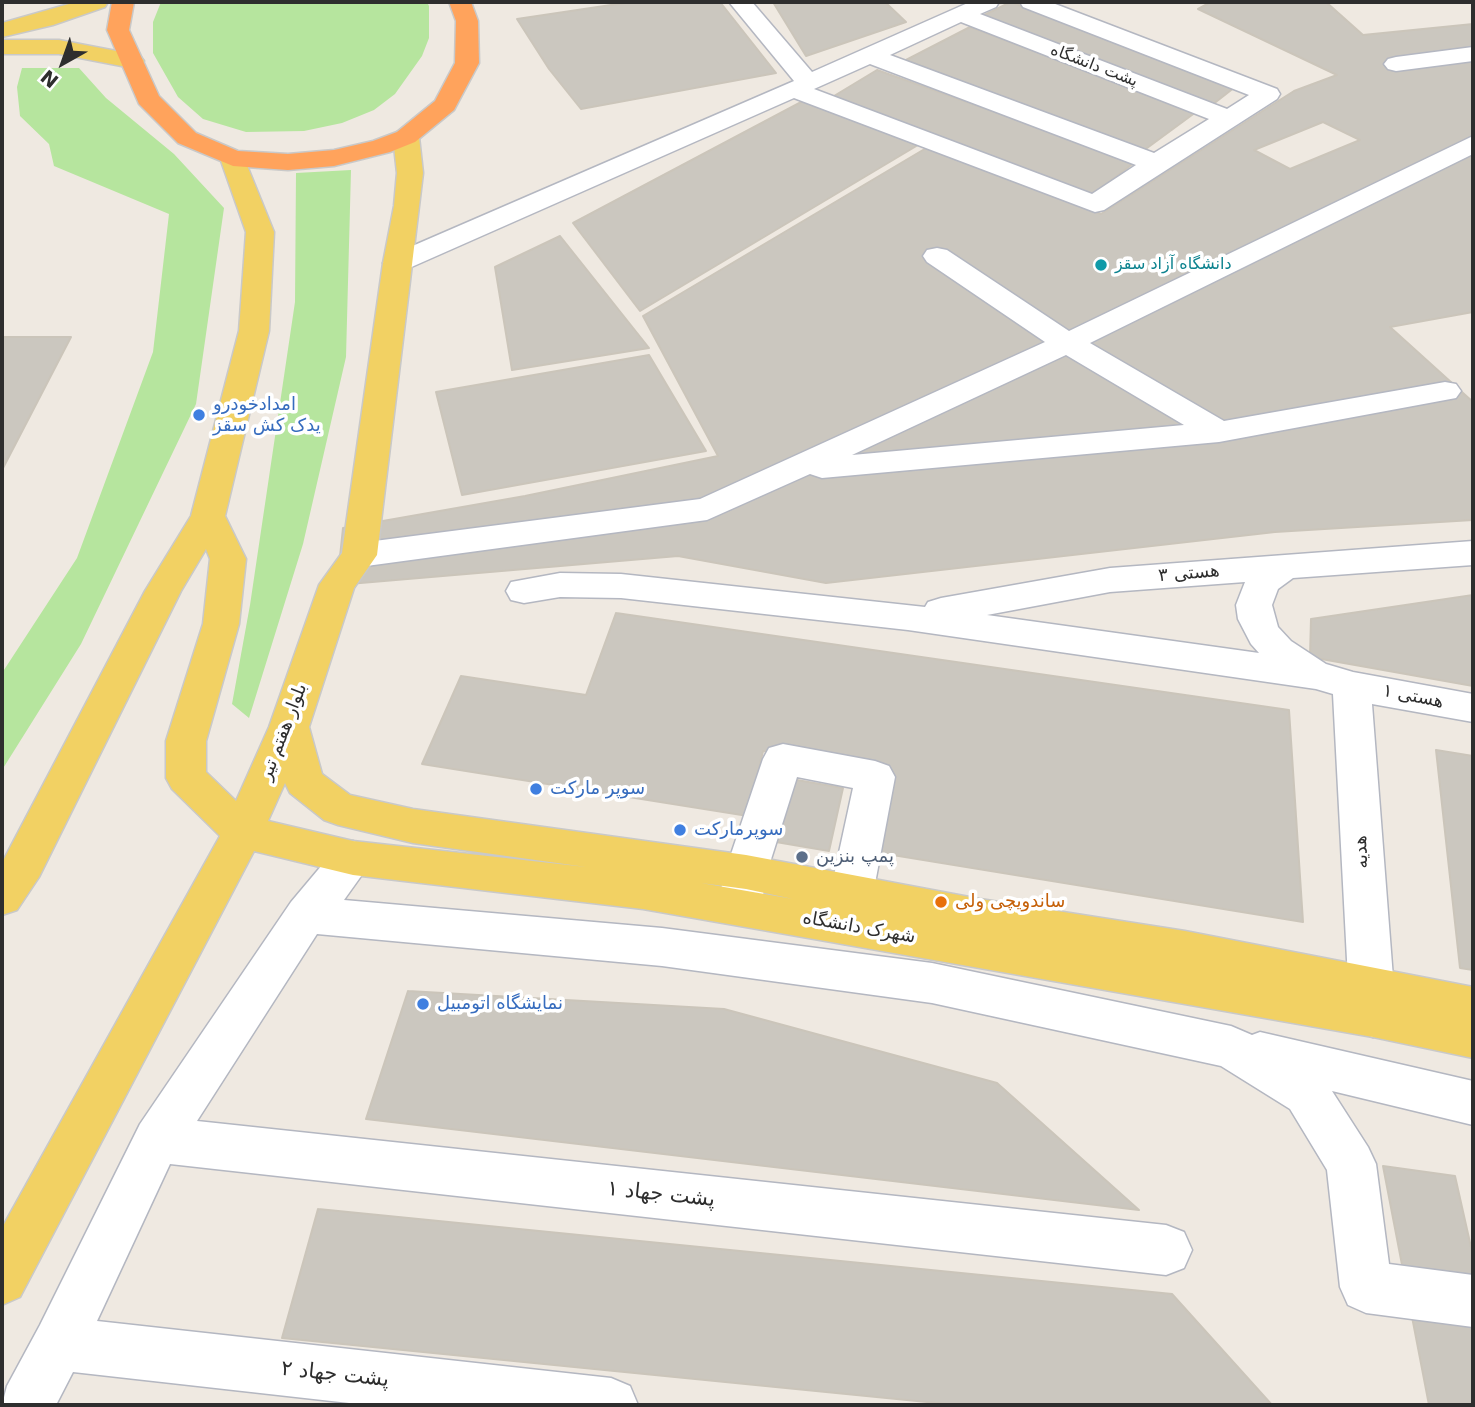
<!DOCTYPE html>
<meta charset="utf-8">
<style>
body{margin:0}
#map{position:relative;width:1475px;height:1407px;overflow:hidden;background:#efe9e1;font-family:"DejaVu Sans",sans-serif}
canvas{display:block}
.frame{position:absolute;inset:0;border:4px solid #2e2e2e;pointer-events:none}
.north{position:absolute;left:28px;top:28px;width:70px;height:70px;-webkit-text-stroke:5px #fff;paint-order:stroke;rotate:220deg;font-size:19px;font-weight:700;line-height:28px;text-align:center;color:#2e2e2e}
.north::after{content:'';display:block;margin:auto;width:24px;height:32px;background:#2e2e2e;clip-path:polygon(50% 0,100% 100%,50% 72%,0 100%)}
</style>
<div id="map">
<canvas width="1475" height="1407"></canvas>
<div class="frame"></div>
<div class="north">N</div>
</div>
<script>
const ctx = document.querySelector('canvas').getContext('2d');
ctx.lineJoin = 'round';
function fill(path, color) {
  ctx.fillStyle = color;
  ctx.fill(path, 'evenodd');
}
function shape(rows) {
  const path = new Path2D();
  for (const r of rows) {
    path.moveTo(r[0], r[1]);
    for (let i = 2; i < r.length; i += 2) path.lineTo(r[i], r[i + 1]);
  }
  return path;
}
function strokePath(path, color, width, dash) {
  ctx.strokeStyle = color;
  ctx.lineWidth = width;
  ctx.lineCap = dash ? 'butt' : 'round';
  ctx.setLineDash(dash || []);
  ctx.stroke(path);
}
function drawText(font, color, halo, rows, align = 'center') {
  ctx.font = font + ' "DejaVu Sans","Noto Sans Arabic",sans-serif';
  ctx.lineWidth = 7;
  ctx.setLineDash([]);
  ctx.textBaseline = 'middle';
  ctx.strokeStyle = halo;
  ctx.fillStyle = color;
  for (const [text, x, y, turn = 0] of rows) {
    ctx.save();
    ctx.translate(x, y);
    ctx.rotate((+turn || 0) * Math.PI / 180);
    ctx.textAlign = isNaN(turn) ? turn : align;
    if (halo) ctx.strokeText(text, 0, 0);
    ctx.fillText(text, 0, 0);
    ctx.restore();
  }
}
fill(shape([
 [161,2,427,2,429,6,429,38,422,56,395,94,374,110,342,123,304,131,246,132,203,119,178,97,153,53,153,22],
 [22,68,79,68,106,98,174,154,224,208,196,404,81,644,2,770,2,673,77,558,153,352,169,214,54,166,49,144,20,116,17,87],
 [351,170,346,357,303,544,249,718,232,704,250,605,295,302,296,173]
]), '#b6e59e');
const building = shape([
 [631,2,720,2,776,73,581,109,549,69,517,19,631,2],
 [773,2,885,2,906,22,806,56,773,2],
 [1011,2,1235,87,1212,105,980,17,1011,2],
 [1211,2,1473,2,1473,520,1275,532,826,583,678,556,337,585,343,528,525,496,718,456,643,316,928,147,1101,214,1294,91,1337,75,1198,9,1211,2],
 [1326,2,1473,2,1473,24,1363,35,1326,2],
 [970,27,1196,112,1143,151,906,60,970,27],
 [877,70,1135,162,1091,196,829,99,877,70],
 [805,100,918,145,640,311,573,223,805,100],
 [1323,122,1360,140,1290,169,1254,150,1323,122],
 [560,236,649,348,512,370,495,267,560,236],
 [1473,312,1473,402,1390,327,1473,312],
 [2,337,71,337,2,470,2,337],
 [649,355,706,451,462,495,436,392,649,355],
 [1473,595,1473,686,1310,657,1311,619,1473,595],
 [616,613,1289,710,1303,922,862,850,877,769,763,751,748,816,422,764,461,676,586,695,616,613],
 [1436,750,1473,756,1473,970,1460,968,1436,750],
 [791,779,843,788,829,851,776,842,791,779],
 [408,991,724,1009,997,1083,1139,1210,366,1119,408,991],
 [1383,1166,1455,1176,1473,1256,1473,1405,1429,1405,1383,1166],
 [318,1209,1172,1294,1272,1405,957,1405,282,1338,318,1209]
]);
fill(building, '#cbc7bf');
strokePath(building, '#cbc5ba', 2);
const minor = shape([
 [729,2,752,2,812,72,970,2,999,2,996,7,980,14,1227,109,1249,95,1023,7,1020,2,1050,2,1277,89,1280,94,1277,99,1104,210,1095,212,794,98,407,269,397,271,387,269,383,263,387,257,794,81,729,2],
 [961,22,1209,119,1154,153,890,55,961,22],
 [870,64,1136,165,1092,194,814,89,870,64],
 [1473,47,1473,61,1396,71,1388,69,1384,64,1388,59,1396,57,1473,47],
 [1473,136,1473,154,1090,343,1224,421,1445,382,1456,384,1461,391,1456,398,1219,442,822,478,810,474,707,520,359,567,347,563,341,555,347,547,359,543,700,499,1045,342,927,262,923,256,927,250,937,248,947,250,1069,331,1473,136],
 [1066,355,1184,425,852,455,1066,355],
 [1473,541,1473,565,1293,578,1278,589,1272,605,1278,627,1291,641,1326,664,1353,672,1473,694,1473,722,1372,704,1396,1017,1389,1031,1373,1037,1357,1031,1350,1017,1333,694,1316,689,908,630,621,598,560,597,524,603,511,600,506,591,511,582,560,573,621,574,925,607,928,602,941,598,1110,568,1473,541],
 [1245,582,1236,605,1238,619,1251,644,1259,653,987,615,1110,592,1245,582],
 [783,744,875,761,889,766,895,777,867,926,860,939,845,944,830,939,823,926,853,788,797,777,767,872,761,907,754,920,739,925,724,920,717,907,725,872,763,759,769,748,783,744],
 [353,841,368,846,374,858,344,900,662,928,932,963,1231,1026,1252,1035,1260,1032,1473,1081,1473,1125,1332,1091,1368,1147,1376,1164,1389,1264,1473,1275,1473,1327,1366,1313,1348,1305,1340,1287,1327,1170,1290,1109,1221,1066,932,1003,662,966,317,934,197,1121,1166,1225,1184,1232,1192,1250,1184,1268,1166,1275,170,1164,97,1321,611,1378,630,1386,638,1405,367,1405,73,1372,56,1405,2,1405,7,1386,40,1325,140,1124,291,902,338,846,353,841]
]);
const major = shape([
 [76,2,108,2,105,7,53,25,2,37,2,23,76,2],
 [2,40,59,40,132,54,140,56,144,61,140,66,132,68,59,54,2,54,2,40],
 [406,129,415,132,419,137,423,173,377,555,354,588,309,727,322,774,350,795,413,809,746,855,980,899,1185,931,1473,987,1473,1058,1373,1037,643,909,353,875,254,851,20,1297,2,1305,2,1228,220,836,172,789,166,778,166,741,203,624,210,559,206,549,181,591,39,877,17,910,2,915,2,863,145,591,191,516,239,331,246,232,220,158,224,153,233,150,242,153,274,232,269,331,225,516,246,559,239,624,206,741,206,772,236,801,269,727,319,585,342,553,383,263,394,206,397,173,393,137,397,132,406,129],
 [285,783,290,793,324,820,338,825,413,843,586,867,353,841,268,821,285,783],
 [701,883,746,889,793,899,701,883]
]);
const highway = shape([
 [112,2,134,2,129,30,159,96,196,133,238,151,288,154,334,150,373,141,397,132,435,101,455,63,456,21,449,2,471,2,478,21,479,63,454,110,415,142,390,152,334,166,288,170,233,166,178,143,139,104,107,30,112,2]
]);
strokePath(minor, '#b4b7c1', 3);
strokePath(major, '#c9c9c9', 3);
strokePath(highway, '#c9c9c9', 3);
fill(minor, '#fff');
fill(major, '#f2d163');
fill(highway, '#ffa35c');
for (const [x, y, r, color] of [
 [1101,265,7,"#0f9aa8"],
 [199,415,7,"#3f7fe0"],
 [536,789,7,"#3f7fe0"],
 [680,830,7,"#3f7fe0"],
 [802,857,7,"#5c6f8a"],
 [941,902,7,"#e8710a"],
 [423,1004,7,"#3f7fe0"]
]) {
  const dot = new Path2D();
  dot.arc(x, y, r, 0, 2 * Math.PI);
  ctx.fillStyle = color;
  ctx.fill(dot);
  strokePath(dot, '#fff', 2.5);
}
drawText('16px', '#2e2e2e', '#fff', [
 ["پشت دانشگاه",1094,66,21]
]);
drawText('16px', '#0d838f', '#fff', [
 ["دانشگاه آزاد سقز",1115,265]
], 'left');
drawText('18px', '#366cbe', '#fff', [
 ["امدادخودرو",213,405],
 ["یدک کش سقز",213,426],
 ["سوپر مارکت",550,789],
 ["سوپرمارکت",694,830],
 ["نمایشگاه اتومبیل",437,1004]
], 'left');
drawText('18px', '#2e2e2e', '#fff', [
 ["هستی ۳",1189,574,-5],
 ["هستی ۱",1413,697,11],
 ["بلوار هفتم تیر",284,732,-69],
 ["هدیه",1362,852,-93],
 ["شهرک دانشگاه",859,928,10]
]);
drawText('18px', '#4e5e75', '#fff', [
 ["پمپ بنزین",816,857]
], 'left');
drawText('18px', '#c56008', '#fff', [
 ["ساندویچی ولی",955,902]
], 'left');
drawText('21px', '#2e2e2e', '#fff', [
 ["پشت جهاد ۱",661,1195,6],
 ["پشت جهاد ۲",335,1375,6]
]);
</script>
